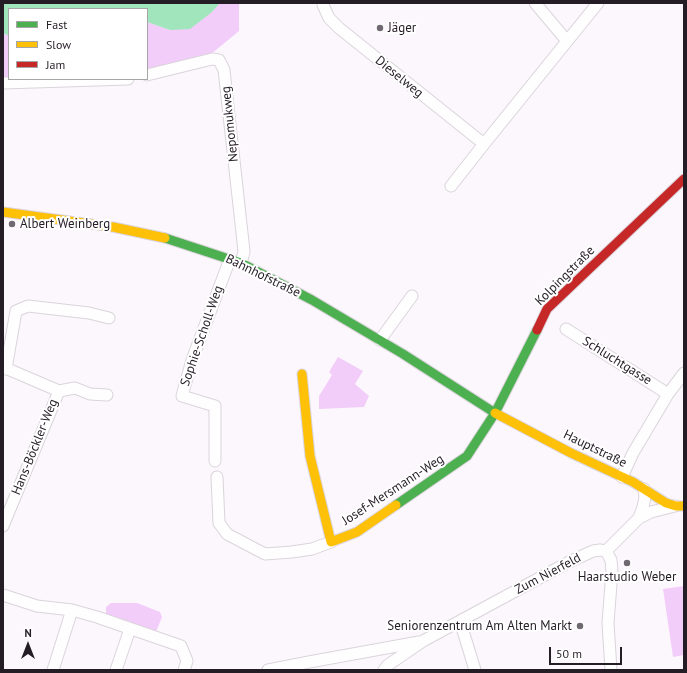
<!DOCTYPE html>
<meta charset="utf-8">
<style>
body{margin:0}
#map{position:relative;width:687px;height:673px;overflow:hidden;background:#fcf7fc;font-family:"PT Sans",sans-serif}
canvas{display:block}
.frame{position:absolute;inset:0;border:4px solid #251d26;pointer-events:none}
.legend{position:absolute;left:8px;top:8px;width:140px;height:72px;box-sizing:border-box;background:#fff;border:1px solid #a8a5a8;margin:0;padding:5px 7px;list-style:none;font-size:12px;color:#251d26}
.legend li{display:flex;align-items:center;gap:8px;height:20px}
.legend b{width:20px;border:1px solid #a8a5a8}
.north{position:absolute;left:8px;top:625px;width:40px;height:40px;-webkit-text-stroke:3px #fff;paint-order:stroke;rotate:0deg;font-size:11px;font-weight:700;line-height:16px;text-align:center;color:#251d26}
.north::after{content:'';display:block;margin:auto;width:14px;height:18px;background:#251d26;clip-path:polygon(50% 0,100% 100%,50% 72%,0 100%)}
.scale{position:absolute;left:549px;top:647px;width:73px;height:18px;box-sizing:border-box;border:2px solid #251d26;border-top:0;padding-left:5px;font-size:12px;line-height:14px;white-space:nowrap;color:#251d26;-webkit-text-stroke:3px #fff;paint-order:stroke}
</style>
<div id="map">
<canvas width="687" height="673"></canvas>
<div class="frame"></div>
<ul class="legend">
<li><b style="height:5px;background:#4caf50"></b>Fast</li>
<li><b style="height:5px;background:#ffc107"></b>Slow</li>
<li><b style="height:5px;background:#c62828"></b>Jam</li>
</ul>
<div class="north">N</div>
<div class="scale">50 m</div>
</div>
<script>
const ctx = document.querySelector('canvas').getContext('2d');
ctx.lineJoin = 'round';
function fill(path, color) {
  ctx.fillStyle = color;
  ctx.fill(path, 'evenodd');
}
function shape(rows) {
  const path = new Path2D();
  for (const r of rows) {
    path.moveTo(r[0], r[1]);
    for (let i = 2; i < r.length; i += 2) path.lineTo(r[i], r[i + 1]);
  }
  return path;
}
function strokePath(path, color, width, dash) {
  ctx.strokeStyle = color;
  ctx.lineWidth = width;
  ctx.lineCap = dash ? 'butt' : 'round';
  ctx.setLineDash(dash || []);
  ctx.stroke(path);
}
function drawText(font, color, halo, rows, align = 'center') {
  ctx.font = font + ' "PT Sans",sans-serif';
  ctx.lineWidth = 4;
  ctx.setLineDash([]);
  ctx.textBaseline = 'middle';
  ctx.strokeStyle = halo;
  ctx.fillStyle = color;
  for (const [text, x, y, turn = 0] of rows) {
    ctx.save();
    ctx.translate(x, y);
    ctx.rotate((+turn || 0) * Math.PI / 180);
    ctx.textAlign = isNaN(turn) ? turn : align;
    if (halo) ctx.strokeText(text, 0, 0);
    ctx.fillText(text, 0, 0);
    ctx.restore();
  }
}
fill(shape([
 [220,3,239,3,239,31,210,55,147,75,147,22,170,30,212,12],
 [3,33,9,36,9,79,134,79,119,84,3,83],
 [338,357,363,371,355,384,369,396,364,407,319,409,319,396,332,375,329,372],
 [684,586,684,655,673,657,663,589],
 [111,603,137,603,160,612,162,617,156,632,106,616,106,607]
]), '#f3cdf9');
fill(shape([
 [3,3,220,3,212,12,190,29,170,30,147,22,147,9,9,9,9,36,3,33]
]), '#a0e5bc');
const street = shape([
 [323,3,323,5,329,18,339,28,484,144],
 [535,3,567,41],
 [147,75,204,61,212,59,219,60,224,70,226,88,243,242,244,252,241,263],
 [3,83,128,79],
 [451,186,484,144,598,3],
 [566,329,668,394],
 [380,340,412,296],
 [3,367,59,391,75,388,90,394,107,395],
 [6,369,16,311,28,306,89,313,109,318],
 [215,461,215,406,182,396,192,360,230,259],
 [217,477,219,523,227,534,265,554,292,552,312,549,331,542],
 [622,477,633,453,668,394,684,373],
 [639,518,651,512,675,506],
 [3,526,59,391],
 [606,551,611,560,612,571,608,623,611,670],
 [606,551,639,518,643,507,645,497,644,489],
 [3,595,37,606,72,610,97,617,181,646,187,661,184,670],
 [460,621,475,670],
 [53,670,72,610],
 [116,670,130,629],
 [268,670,309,662,419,642],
 [384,670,388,665,423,641,569,562,593,551,600,550,606,551]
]);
const fast = shape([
 [165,238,241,263,312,300,403,354,495,413],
 [396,505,467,456,495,413,537,330]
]);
const slow = shape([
 [3,212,113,227,165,238],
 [302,374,310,456,331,542,357,532,396,505],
 [495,413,571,453,633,482,666,503,676,506,684,506]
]);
const jam = shape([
 [537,330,547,309,684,179]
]);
strokePath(street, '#dad4db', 13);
strokePath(fast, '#dad4db', 11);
strokePath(slow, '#dad4db', 11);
strokePath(jam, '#dad4db', 11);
strokePath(street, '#fffeff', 11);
strokePath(fast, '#4caf50', 9);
strokePath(slow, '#ffc107', 9);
strokePath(jam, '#c62828', 9);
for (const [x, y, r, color] of [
 [380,28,4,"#706971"],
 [12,224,4,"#706971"],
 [627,563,4,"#706971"],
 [580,626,4,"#706971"]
]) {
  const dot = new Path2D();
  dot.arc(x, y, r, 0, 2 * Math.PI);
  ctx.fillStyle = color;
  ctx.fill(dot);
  strokePath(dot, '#fff', 1.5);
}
drawText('13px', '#251d26', '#fff', [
 ["Jäger",388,28],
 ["Albert Weinberg",20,224],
 ["Haarstudio Weber",627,577,"center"],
 ["Seniorenzentrum Am Alten Markt",572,626,"right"]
], 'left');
drawText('13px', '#251d26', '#fff', [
 ["Dieselweg",399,77,39],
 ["Nepomukweg",230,124,-96],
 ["Bahnhofstraße",263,276,26],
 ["Kolpingstraße",565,276,-45],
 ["Sophie-Scholl-Weg",202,336,-71],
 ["Schluchtgasse",617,361,32],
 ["Hans-Böckler-Weg",35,447,-68],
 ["Hauptstraße",595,449,26],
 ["Josef-Mersmann-Weg",393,490,-33],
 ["Zum Nierfeld",548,574,-28]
]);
</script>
